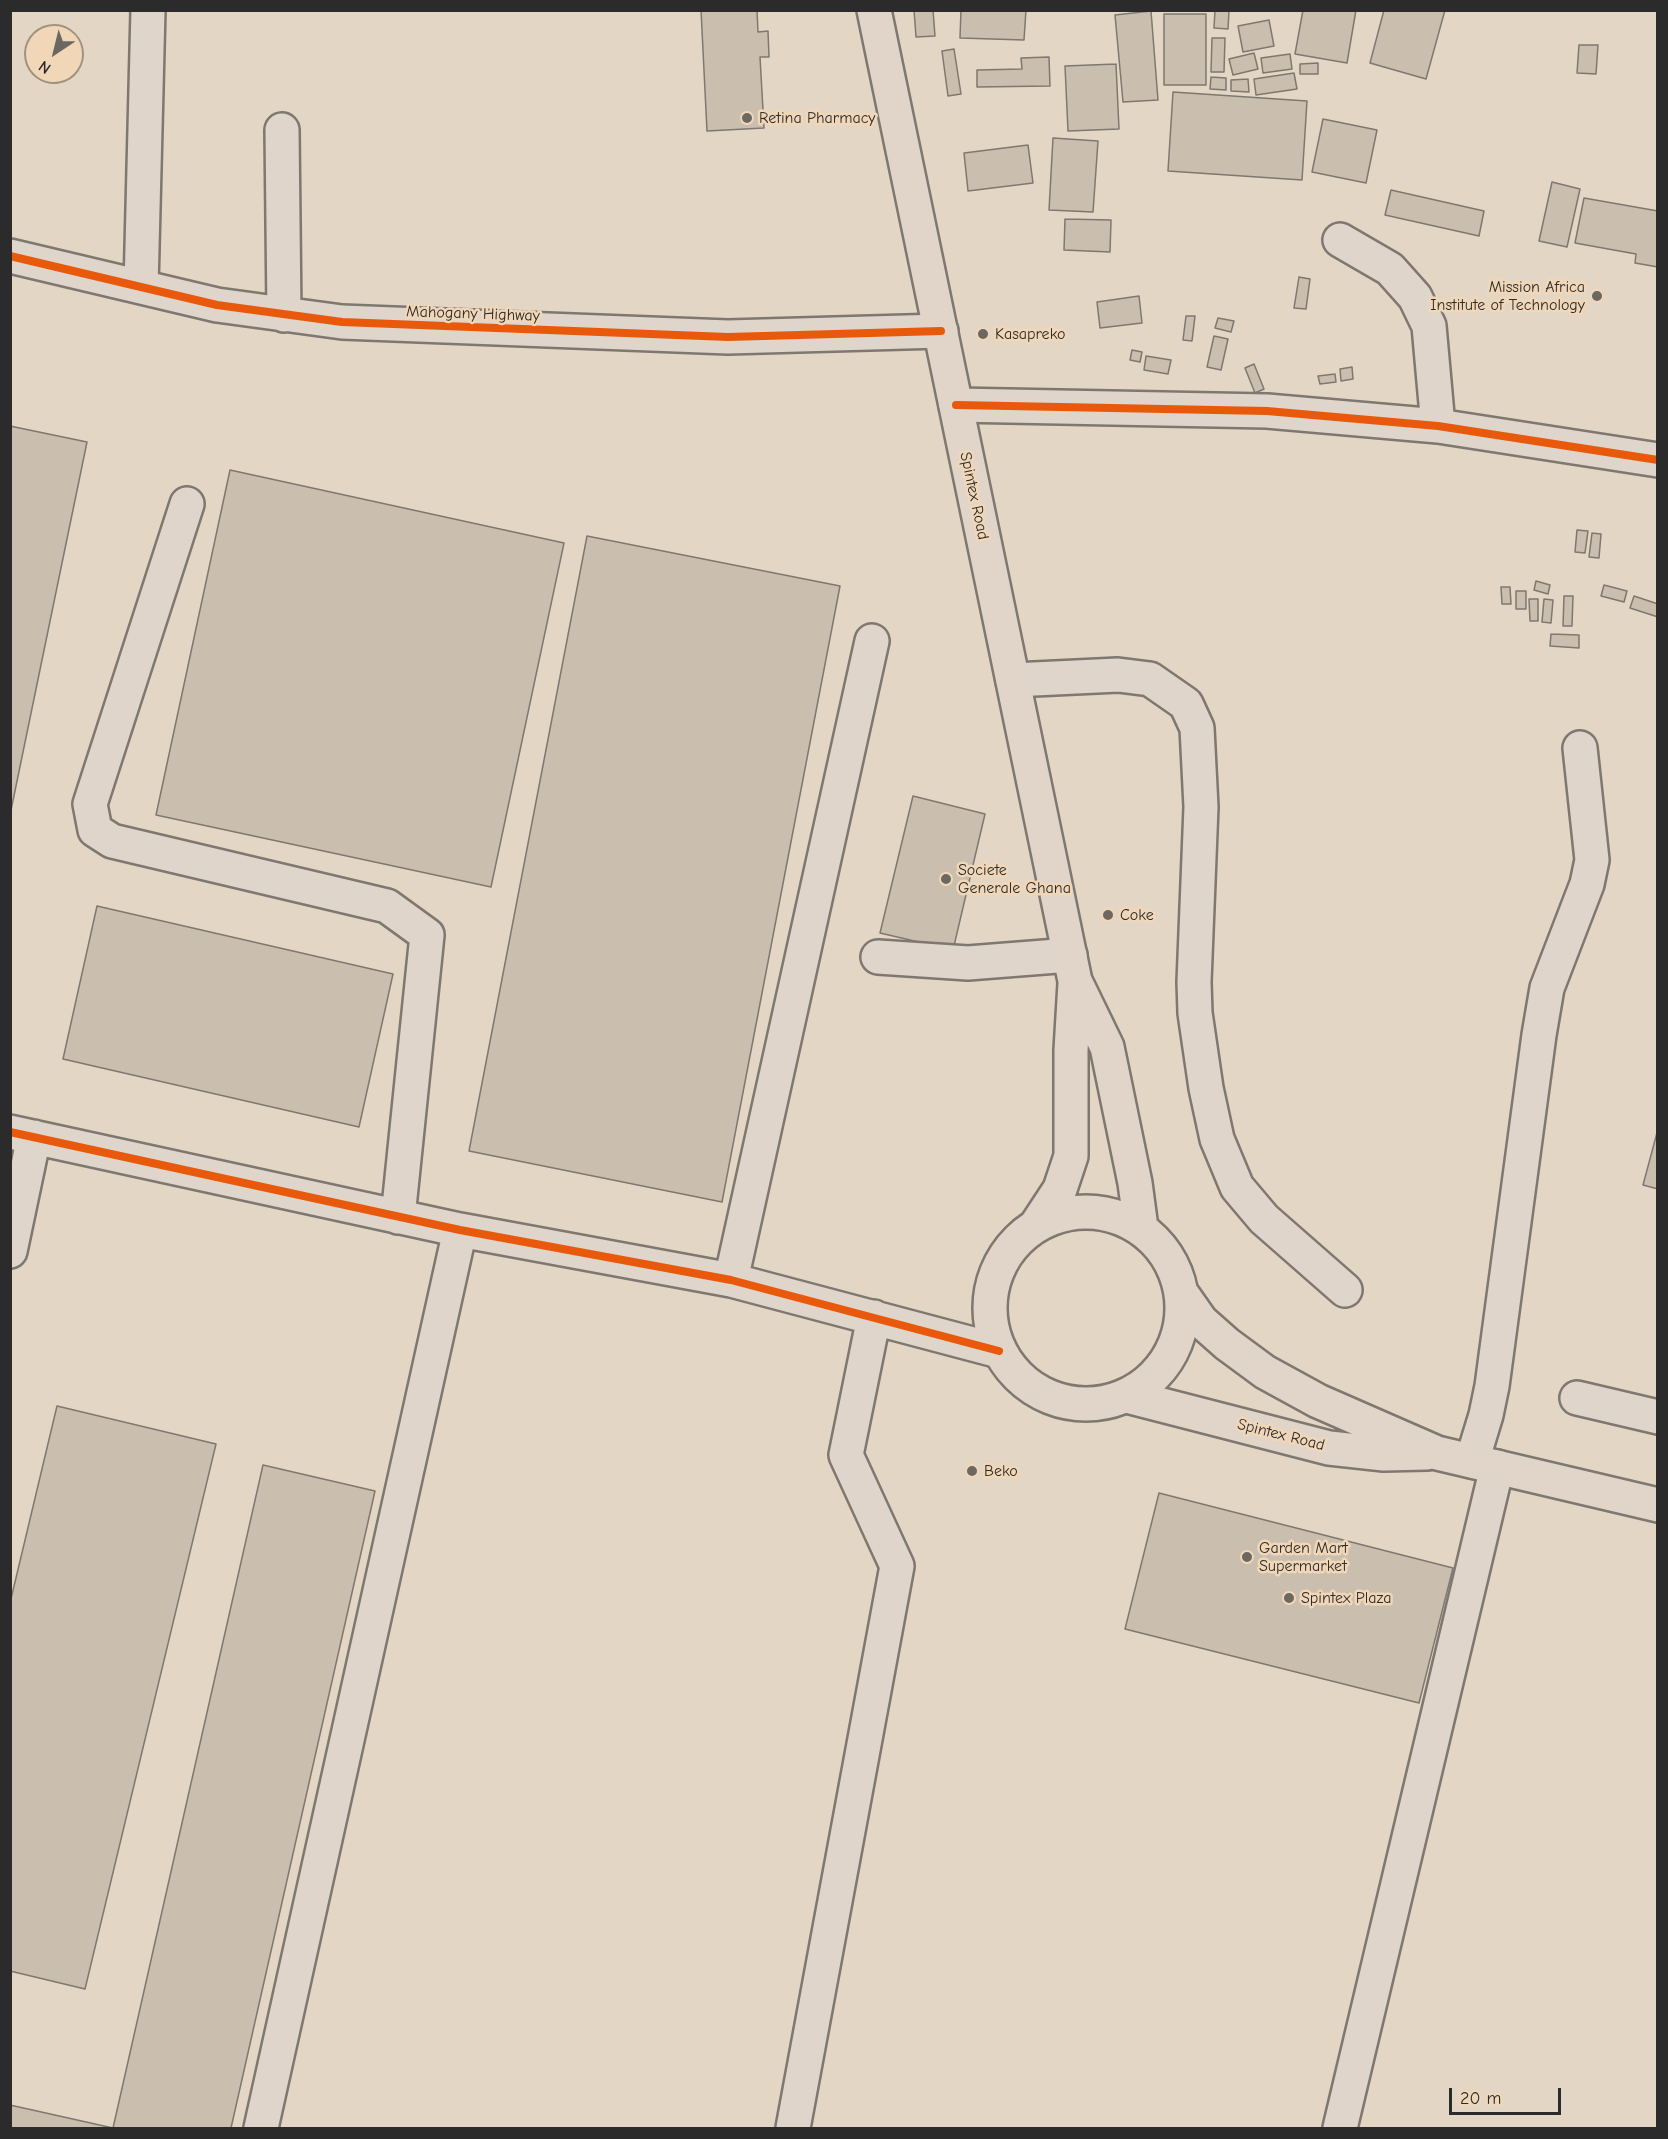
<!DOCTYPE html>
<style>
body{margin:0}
#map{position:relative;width:1668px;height:2139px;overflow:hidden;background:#e4d6c5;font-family:"Comic Neue",sans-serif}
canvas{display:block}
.frame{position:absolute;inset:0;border:12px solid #2b2b2b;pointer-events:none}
.north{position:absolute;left:24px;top:24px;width:60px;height:60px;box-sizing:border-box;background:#f1d7b8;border:2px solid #a29280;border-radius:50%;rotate:215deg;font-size:16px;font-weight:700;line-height:24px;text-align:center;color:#2b2b2b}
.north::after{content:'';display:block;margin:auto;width:21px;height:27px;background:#6c6761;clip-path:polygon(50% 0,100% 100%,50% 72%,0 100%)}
.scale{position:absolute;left:1449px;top:2088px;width:112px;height:27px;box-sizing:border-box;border:3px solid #2b2b2b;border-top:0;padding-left:8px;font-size:18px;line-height:21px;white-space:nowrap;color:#2b2b2b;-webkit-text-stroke:4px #f1d7b8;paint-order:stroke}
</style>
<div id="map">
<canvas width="1668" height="2139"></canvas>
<div class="frame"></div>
<div class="north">N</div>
<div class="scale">20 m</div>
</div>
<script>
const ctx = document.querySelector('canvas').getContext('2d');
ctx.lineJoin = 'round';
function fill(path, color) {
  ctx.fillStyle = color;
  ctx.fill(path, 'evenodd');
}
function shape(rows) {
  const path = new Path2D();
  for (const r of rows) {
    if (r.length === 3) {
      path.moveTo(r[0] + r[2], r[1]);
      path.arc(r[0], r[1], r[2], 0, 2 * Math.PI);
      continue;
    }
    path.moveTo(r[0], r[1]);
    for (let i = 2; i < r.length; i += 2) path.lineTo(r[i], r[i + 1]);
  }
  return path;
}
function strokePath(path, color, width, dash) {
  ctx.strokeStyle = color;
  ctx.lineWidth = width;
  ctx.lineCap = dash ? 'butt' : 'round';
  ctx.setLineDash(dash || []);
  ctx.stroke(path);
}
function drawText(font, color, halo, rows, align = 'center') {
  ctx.font = font + ' "Comic Neue",sans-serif';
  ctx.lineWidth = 5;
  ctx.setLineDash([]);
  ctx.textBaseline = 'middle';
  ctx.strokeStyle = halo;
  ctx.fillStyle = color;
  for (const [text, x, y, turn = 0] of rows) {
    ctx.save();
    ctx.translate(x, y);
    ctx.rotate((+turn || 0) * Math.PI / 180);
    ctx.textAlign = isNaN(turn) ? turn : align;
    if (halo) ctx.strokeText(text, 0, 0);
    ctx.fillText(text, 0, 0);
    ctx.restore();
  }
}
const building = shape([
 [701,10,757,10,758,32,768,31,769,57,760,57,764,128,707,131,701,10],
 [914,10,933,10,935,36,916,37,914,10],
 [961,10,1026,10,1024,40,960,38,961,10],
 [1215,10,1229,11,1228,29,1214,28,1215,10],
 [1303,10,1356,10,1347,63,1295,54,1303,10],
 [1384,10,1445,10,1426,79,1370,63,1384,10],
 [1151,11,1158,100,1123,102,1115,15,1151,11],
 [1164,14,1206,14,1206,85,1164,85,1164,14],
 [1269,20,1274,46,1243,52,1238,26,1269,20],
 [1212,38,1225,38,1224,72,1211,72,1212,38],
 [1579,45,1598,45,1596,74,1577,73,1579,45],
 [954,49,961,94,948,96,942,51,954,49],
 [1254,53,1258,69,1233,75,1229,59,1254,53],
 [1290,54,1292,69,1263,73,1261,58,1290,54],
 [1049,57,1050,86,977,87,977,70,1022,69,1021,58,1049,57],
 [1318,63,1318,74,1300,74,1300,64,1318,63],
 [1116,64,1119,129,1068,131,1065,66,1116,64],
 [1294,73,1297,89,1256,95,1254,79,1294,73],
 [1211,77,1226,78,1226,90,1210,89,1211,77],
 [1248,79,1249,92,1231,91,1231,80,1248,79],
 [1173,92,1307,101,1302,180,1168,171,1173,92],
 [1323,119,1377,130,1366,183,1312,172,1323,119],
 [1053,138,1098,141,1093,212,1049,210,1053,138],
 [1028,145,1033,183,968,191,964,153,1028,145],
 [1552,182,1580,189,1567,247,1539,241,1552,182],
 [1391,190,1484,211,1479,236,1385,215,1391,190],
 [1584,198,1658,211,1658,267,1635,263,1636,254,1575,243,1584,198],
 [1065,219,1111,220,1110,252,1064,250,1065,219],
 [1299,277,1310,279,1306,309,1294,308,1299,277],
 [1139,296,1142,323,1100,328,1097,302,1139,296],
 [1186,316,1195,316,1192,341,1183,340,1186,316],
 [1218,318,1234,321,1231,332,1215,328,1218,318],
 [1214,336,1228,339,1221,370,1207,367,1214,336],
 [1132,350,1142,352,1140,362,1130,360,1132,350],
 [1146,356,1171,360,1168,374,1144,370,1146,356],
 [1254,364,1264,389,1255,393,1245,368,1254,364],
 [1352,367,1353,379,1341,381,1340,369,1352,367],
 [1335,374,1336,382,1320,384,1318,376,1335,374],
 [10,426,87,442,10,815,10,426],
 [230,470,564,543,491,887,156,815,230,470],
 [1577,530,1588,531,1585,553,1575,552,1577,530],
 [1592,533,1601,534,1599,558,1589,557,1592,533],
 [587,536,840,586,722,1202,469,1151,587,536],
 [1536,581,1550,585,1548,594,1534,590,1536,581],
 [1604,585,1627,591,1624,602,1601,596,1604,585],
 [1501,587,1510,587,1511,604,1502,604,1501,587],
 [1516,591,1526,591,1526,609,1516,609,1516,591],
 [1564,596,1573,596,1572,626,1563,626,1564,596],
 [1634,596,1658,604,1658,617,1630,608,1634,596],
 [1529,599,1538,599,1538,621,1530,621,1529,599],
 [1544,599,1553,600,1551,623,1542,622,1544,599],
 [1551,634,1579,635,1579,648,1550,646,1551,634],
 [913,796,985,814,953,950,880,933,913,796],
 [97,906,393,974,359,1127,63,1059,97,906],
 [1658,1129,1658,1189,1643,1185,1658,1129],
 [57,1406,216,1444,85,1989,10,1971,10,1603,57,1406],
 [263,1465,375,1491,231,2128,113,2128,263,1465],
 [1159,1493,1453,1568,1419,1703,1125,1629,1159,1493],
 [10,2105,113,2128,10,2128,10,2105]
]);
fill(building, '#cabeae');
strokePath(building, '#7e7870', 1.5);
const minor = shape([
 [282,130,284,315],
 [1340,240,1390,269,1415,297,1429,326,1438,426],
 [10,256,217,305,342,322,728,337,941,331],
 [141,287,148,10],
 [956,405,1267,411,1438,426,1658,460],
 [187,504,90,804,95,830,112,841,387,906,427,935,398,1217],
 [1013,680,1118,675,1150,679,1186,704,1197,728,1201,807,1194,982,1195,1013,1206,1088,1217,1139,1237,1187,1264,1219,1345,1290],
 [878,957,968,963,1070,955],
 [10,1132,460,1230,731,1280,999,1351],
 [10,1251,34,1137],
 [731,1280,872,641],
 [1577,1398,1658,1417],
 [1472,1461,1486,1415,1492,1386,1539,1035,1547,988,1587,884,1592,860,1580,748],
 [261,2128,460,1230],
 [793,2128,897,1566,846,1455,874,1317],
 [1340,2128,1497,1467]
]);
const major = shape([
 [874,10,1075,981,1107,1047,1135,1183,1141,1228],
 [1086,1308,96],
 [1037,1224,1060,1189,1071,1156,1071,1050,1075,983],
 [1182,1294,1201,1321,1227,1344,1265,1372,1318,1401,1437,1453,1658,1505],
 [1127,1396,1329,1448,1384,1454,1427,1453]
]);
strokePath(minor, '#7e7870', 38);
strokePath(major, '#7e7870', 38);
strokePath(minor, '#dfd5ca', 33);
strokePath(major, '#e0d5c8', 33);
strokePath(shape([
 [10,256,217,305,342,322,728,337,941,331],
 [956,405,1267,411,1438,426,1658,460],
 [10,1132,460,1230,731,1280,999,1351]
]), '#e8590c', 8);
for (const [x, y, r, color] of [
 [747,118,6,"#6c6761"],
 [1597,296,6,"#6c6761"],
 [983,334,6,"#6c6761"],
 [946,879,6,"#6c6761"],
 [1108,915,6,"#6c6761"],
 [972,1471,6,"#6c6761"],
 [1247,1557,6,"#6c6761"],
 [1289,1598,6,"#6c6761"]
]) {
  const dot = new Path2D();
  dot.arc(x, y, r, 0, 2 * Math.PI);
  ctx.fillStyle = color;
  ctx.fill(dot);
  strokePath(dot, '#f1d7b8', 2);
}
drawText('16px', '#2b2b2b', '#f1d7b8', [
 ["Retina Pharmacy",759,118],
 ["Mission Africa",1585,287,"right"],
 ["Institute of Technology",1585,305,"right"],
 ["Kasapreko",995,334],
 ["Societe",958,870],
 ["Generale Ghana",958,888],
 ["Coke",1120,915],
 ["Beko",984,1471],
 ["Garden Mart",1259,1548],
 ["Supermarket",1259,1566],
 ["Spintex Plaza",1301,1598]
], 'left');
drawText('16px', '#2b2b2b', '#f1d7b8', [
 ["Mahogany Highway",473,314,2],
 ["Spintex Road",974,496,78],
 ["Spintex Road",1281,1435,14]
]);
</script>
